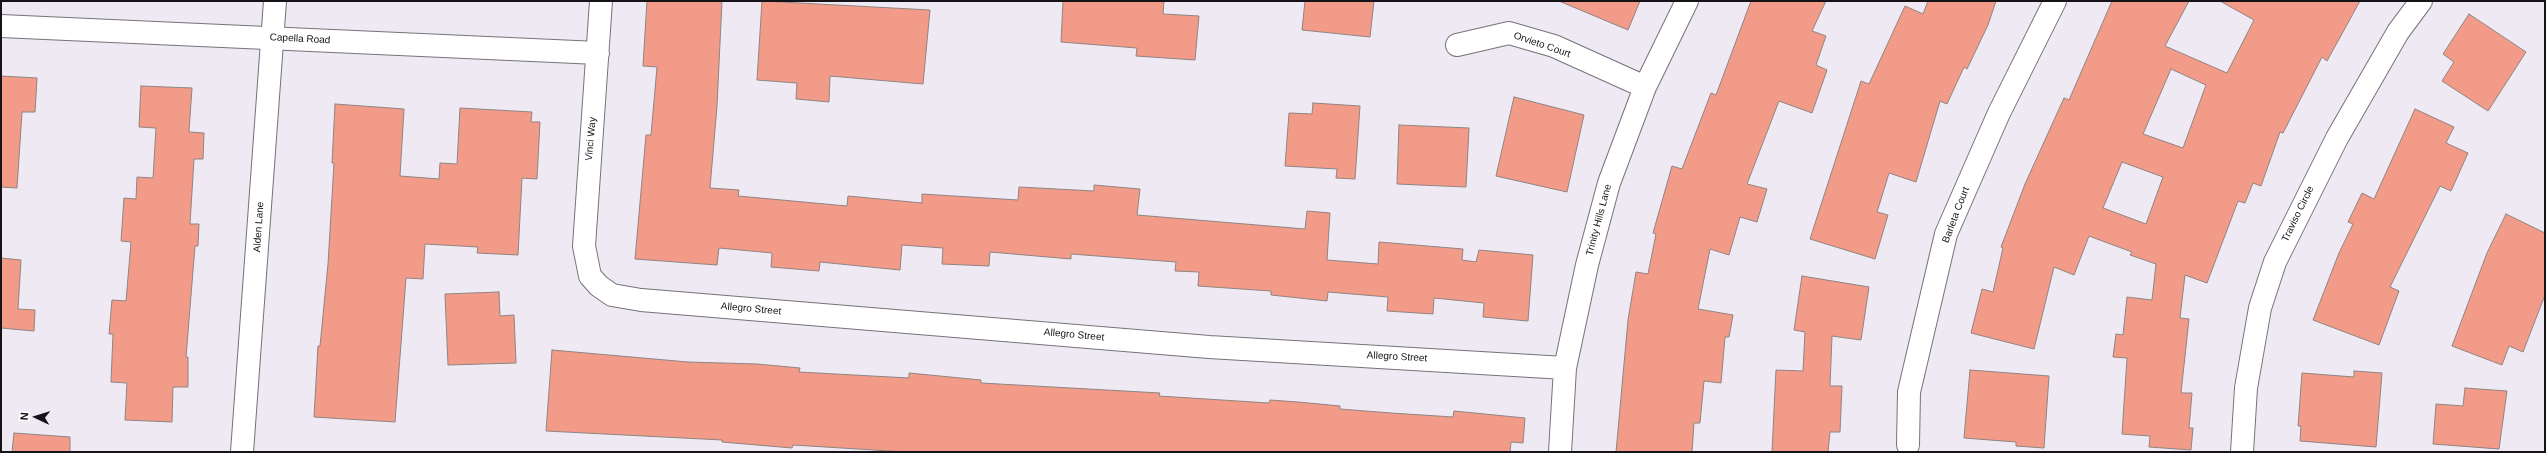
<!DOCTYPE html>
<style>
body{margin:0}
#map{position:relative;width:2546px;height:453px;overflow:hidden;background:#eee9f3;font-family:Helvetica,sans-serif}
canvas{display:block}
.frame{position:absolute;inset:0;border:2px solid #151317;pointer-events:none}
.north{position:absolute;left:16px;top:397px;width:40px;height:40px;-webkit-text-stroke:3px #fff;paint-order:stroke;rotate:274deg;font-size:11px;font-weight:700;line-height:16px;text-align:center;color:#151317}
.north::after{content:'';display:block;margin:auto;width:14px;height:18px;background:#151317;clip-path:polygon(50% 0,100% 100%,50% 72%,0 100%)}
</style>
<div id="map">
<canvas width="2546" height="453"></canvas>
<div class="frame"></div>
<div class="north">N</div>
</div>
<script>
const ctx = document.querySelector('canvas').getContext('2d');
ctx.lineJoin = 'round';
function fill(path, color) {
  ctx.fillStyle = color;
  ctx.fill(path, 'evenodd');
}
function shape(rows) {
  const path = new Path2D();
  for (const r of rows) {
    path.moveTo(r[0], r[1]);
    for (let i = 2; i < r.length; i += 2) path.lineTo(r[i], r[i + 1]);
  }
  return path;
}
function strokePath(path, color, width, dash) {
  ctx.strokeStyle = color;
  ctx.lineWidth = width;
  ctx.lineCap = dash ? 'butt' : 'round';
  ctx.setLineDash(dash || []);
  ctx.stroke(path);
}
function drawText(font, color, halo, rows, align = 'center') {
  ctx.font = font + ' Helvetica,sans-serif';
  ctx.lineWidth = 4;
  ctx.setLineDash([]);
  ctx.textBaseline = 'middle';
  ctx.strokeStyle = halo;
  ctx.fillStyle = color;
  for (const [text, x, y, turn = 0] of rows) {
    ctx.save();
    ctx.translate(x, y);
    ctx.rotate((+turn || 0) * Math.PI / 180);
    ctx.textAlign = isNaN(turn) ? turn : align;
    if (halo) ctx.strokeText(text, 0, 0);
    ctx.fillText(text, 0, 0);
    ctx.restore();
  }
}
const building = shape([
 [647,1,722,1,717,106,710,188,739,190,738,196,847,206,848,196,922,203,922,194,1018,200,1019,187,1094,191,1094,185,1140,189,1137,215,1305,229,1307,211,1330,213,1327,260,1378,264,1379,242,1463,249,1462,260,1476,262,1479,250,1533,255,1528,321,1483,317,1484,303,1434,298,1433,314,1387,311,1388,297,1328,292,1327,301,1271,295,1271,291,1198,286,1199,272,1175,271,1176,262,1071,254,1071,259,990,252,989,266,942,264,943,248,902,245,900,270,820,262,819,271,771,267,772,253,719,248,717,265,635,259,646,135,651,135,657,67,643,66,647,1],
 [762,1,930,10,923,84,830,76,829,102,796,99,797,83,757,80,762,1],
 [1063,1,1164,1,1163,14,1199,16,1195,60,1136,56,1137,48,1061,42,1063,1],
 [1305,1,1374,1,1370,37,1302,30,1305,1],
 [1559,1,1640,1,1628,30,1559,1],
 [1751,1,1826,1,1812,31,1826,36,1816,65,1827,70,1812,113,1779,101,1747,184,1767,189,1757,222,1740,217,1729,255,1710,249,1698,309,1733,315,1729,337,1725,337,1721,383,1704,381,1700,423,1694,423,1692,452,1616,452,1628,320,1636,272,1648,274,1656,234,1653,233,1672,166,1682,169,1711,93,1716,95,1751,1],
 [1928,1,1996,1,1988,25,1967,69,1964,67,1947,104,1940,101,1916,182,1889,173,1877,212,1888,215,1875,259,1810,239,1861,81,1869,84,1905,6,1923,14,1928,1],
 [2112,1,2189,1,2165,46,2227,73,2254,20,2220,1,2360,1,2327,61,2322,57,2283,133,2280,132,2261,186,2253,183,2245,203,2238,201,2207,283,2185,275,2180,318,2189,319,2181,393,2192,393,2189,428,2193,428,2191,450,2149,447,2150,436,2122,434,2127,358,2113,357,2116,334,2123,335,2127,297,2152,300,2156,264,2130,255,2132,252,2089,236,2074,275,2054,267,2034,349,1971,333,1982,289,1993,292,2003,248,2001,247,2025,184,2064,98,2069,100,2112,1],
 [2171,69,2206,85,2183,148,2143,134,2171,69],
 [2122,162,2163,177,2146,224,2103,208,2122,162],
 [2469,14,2526,52,2488,111,2442,81,2454,62,2443,54,2469,14],
 [1,76,37,78,35,112,22,112,17,188,1,187,1,76],
 [141,86,192,88,189,132,204,133,203,159,194,159,190,224,199,224,198,246,195,246,186,357,188,357,188,387,173,387,172,422,125,420,127,383,111,382,113,334,109,334,112,300,126,301,131,242,121,241,124,198,136,199,137,177,153,178,156,128,139,127,141,86],
 [1514,97,1584,115,1567,192,1496,176,1514,97],
 [1313,103,1360,106,1355,179,1336,178,1337,169,1285,166,1289,113,1312,114,1313,103],
 [335,104,404,109,400,176,439,179,440,163,457,164,460,108,532,112,531,122,540,122,537,179,522,178,518,255,477,253,478,247,425,244,423,279,406,278,395,422,314,417,318,346,320,346,328,264,334,163,332,163,335,104],
 [2415,109,2454,127,2446,143,2468,153,2451,191,2440,186,2390,287,2399,291,2379,345,2313,320,2339,253,2353,224,2348,222,2362,193,2374,199,2415,109],
 [1399,125,1469,128,1466,187,1397,184,1399,125],
 [2506,214,2545,233,2545,295,2523,352,2509,346,2502,365,2452,346,2487,253,2506,214],
 [1,258,21,260,18,309,35,310,34,331,1,328,1,258],
 [1802,276,1869,287,1861,340,1832,336,1830,386,1842,386,1840,432,1830,432,1828,452,1772,452,1776,370,1803,371,1805,332,1794,330,1802,276],
 [499,292,500,316,514,315,516,363,448,365,445,294,499,292],
 [552,350,688,362,757,364,800,368,799,372,909,378,909,373,981,380,981,383,1160,393,1159,396,1269,403,1270,400,1298,402,1340,406,1340,409,1391,413,1453,417,1454,411,1525,418,1523,443,1511,442,1510,452,906,452,793,445,792,448,722,442,722,440,546,431,552,350],
 [1970,370,2049,376,2044,448,2016,446,2016,442,1964,438,1970,370],
 [2354,371,2382,373,2376,447,2300,441,2301,426,2298,426,2302,373,2354,377,2354,371],
 [2465,388,2507,391,2499,449,2433,444,2436,404,2463,406,2465,388],
 [14,433,70,437,70,452,12,452,14,433]
]);
fill(building, '#f29b89');
strokePath(building, '#8f8481', 1);
const street = shape([
 [601,1,584,246,590,276,599,286,612,295,641,300,1209,347,1565,368],
 [1,26,598,53],
 [1457,45,1509,33,1554,46,1645,87],
 [1908,445,1909,392,1946,234,1999,113,2055,1],
 [1560,452,1565,368,1587,265,1609,183,1645,87,1687,1],
 [2242,452,2246,388,2260,308,2275,262,2337,138,2398,32,2421,1]
]);
const secondary = shape([
 [242,452,275,1]
]);
strokePath(street, '#76727a', 24);
strokePath(secondary, '#76727a', 24);
strokePath(street, '#fff', 22);
strokePath(secondary, '#fff', 22);
drawText('10px', '#151317', '#fff', [
 ["Capella Road",300,39,3],
 ["Orvieto Court",1542,45,19],
 ["Vinci Way",591,139,-85],
 ["Traviso Circle",2298,214,-64],
 ["Barleta Court",1956,215,-69],
 ["Trinity Hills Lane",1599,220,-75],
 ["Alden Lane",259,227,-86],
 ["Allegro Street",751,309,5],
 ["Allegro Street",1074,335,5],
 ["Allegro Street",1397,357,3]
]);
</script>
